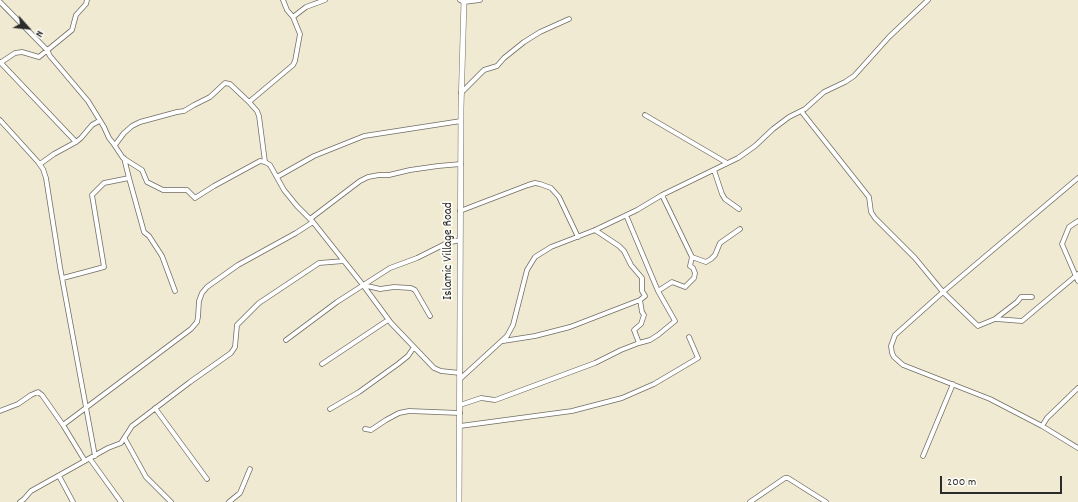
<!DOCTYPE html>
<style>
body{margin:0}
#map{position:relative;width:1078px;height:502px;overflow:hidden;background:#f1ead2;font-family:Dekko,sans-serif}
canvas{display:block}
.north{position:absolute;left:8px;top:8px;width:40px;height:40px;-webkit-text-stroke:3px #fdfcf7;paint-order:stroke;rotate:117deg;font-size:11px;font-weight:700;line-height:16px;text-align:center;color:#2b2b2b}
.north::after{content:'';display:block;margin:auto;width:14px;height:18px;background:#2b2b2b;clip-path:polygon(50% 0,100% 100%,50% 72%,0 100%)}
.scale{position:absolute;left:940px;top:476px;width:122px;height:18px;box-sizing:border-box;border:2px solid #2b2b2b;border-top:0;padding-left:5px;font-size:12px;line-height:14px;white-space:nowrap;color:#2b2b2b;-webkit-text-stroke:3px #fdfcf7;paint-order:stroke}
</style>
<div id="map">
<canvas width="1078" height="502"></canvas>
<div class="north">N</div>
<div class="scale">200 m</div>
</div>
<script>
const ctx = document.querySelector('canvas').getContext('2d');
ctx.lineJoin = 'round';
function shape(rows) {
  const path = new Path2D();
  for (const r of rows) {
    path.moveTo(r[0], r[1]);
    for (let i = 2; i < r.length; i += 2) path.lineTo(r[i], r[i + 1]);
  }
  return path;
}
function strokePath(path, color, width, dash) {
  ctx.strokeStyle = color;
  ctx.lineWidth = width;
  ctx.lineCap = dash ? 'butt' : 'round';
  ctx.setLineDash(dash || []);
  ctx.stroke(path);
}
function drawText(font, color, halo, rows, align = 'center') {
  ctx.font = font + ' Dekko,sans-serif';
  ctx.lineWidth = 3.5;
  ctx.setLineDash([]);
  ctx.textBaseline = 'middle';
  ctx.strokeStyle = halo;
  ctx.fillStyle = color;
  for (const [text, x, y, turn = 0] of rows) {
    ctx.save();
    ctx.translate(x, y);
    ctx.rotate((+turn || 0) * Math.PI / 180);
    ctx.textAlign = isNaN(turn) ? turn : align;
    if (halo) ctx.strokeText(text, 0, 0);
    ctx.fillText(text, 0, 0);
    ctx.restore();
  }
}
const minor = shape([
 [460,0,464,2,480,0],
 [0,2,47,50,50,56,88,101,104,127,109,138,113,143,123,158,142,170,147,182,163,190,187,190,195,198,214,186,260,161,265,162,270,165,284,190,297,206,313,222,363,285,391,323,434,368,441,371,460,373],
 [293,17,306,7,325,0],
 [0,62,76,142,54,154,40,164],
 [0,63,15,53,22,52,39,57,72,30,76,15,86,4,87,0],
 [461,93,484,70,497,66,504,58,524,42,540,32,569,19],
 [801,111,869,197,871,212,875,218,915,258,943,292,1078,178],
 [645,115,727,163],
 [0,120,38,162,43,169,46,178,60,267,95,456],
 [76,142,81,138,92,125,99,121],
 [115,145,124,133,132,126,140,122,177,112,184,111,194,105,210,97,225,83,230,84,249,102],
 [124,158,129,178],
 [265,162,259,116,257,111,249,102,293,65,295,61,300,34,293,17,287,10,283,0],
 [714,170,722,194,725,199,739,209],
 [277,177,314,156,364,136,461,121],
 [460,211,528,185,535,183,540,184,551,188,559,197,578,237],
 [626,215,658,291,672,282,685,287,694,278,695,273,693,268,690,266,692,257,662,195],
 [310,219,360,181,368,177,379,175,389,175,410,170,438,166,461,164],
 [1078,221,1069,227,1062,244,1078,281],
 [692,257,706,262,711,259,715,255,720,243,740,229],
 [63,278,104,267,92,195,104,183,129,178,144,232,149,236,162,256,175,291],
 [363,285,380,289,394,287,411,288,415,290,430,316],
 [1032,297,1021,297,1017,302,995,319,978,326,943,292,895,335,891,346,892,353,894,357,903,365,990,399,1042,426,1078,448],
 [996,319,1022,321,1078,274],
 [286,340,337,302,390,268,417,258,447,243,460,240],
 [503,341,535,336,570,327,640,300],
 [639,343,650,340,658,335,675,321,658,291],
 [322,364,388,320],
 [460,379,507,336,513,325,527,270,535,257,551,247,595,230,637,210,662,195,738,158,755,146,773,129,789,117,805,109,824,92,845,82,854,76,889,37,928,0],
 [460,405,481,398,495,400,498,399,595,363,621,350,639,343,634,330,641,324,644,315,642,312,640,300,645,296,642,291,642,278,631,265,624,251,619,246,595,230],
 [155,408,207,479],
 [330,409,359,392,398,364,408,356,414,347],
 [0,411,18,404,31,395,38,392,42,395,63,425,85,461],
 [63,425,191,329,197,322,198,317,199,301,202,293,207,287,238,265,296,233,313,222],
 [460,426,572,411,622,398,654,384,698,358,689,337],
 [1042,426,1047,418,1078,388],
 [365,429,371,430,386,420,399,413,409,411,460,413],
 [125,439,146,477,171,502],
 [923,456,953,384],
 [90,459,121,502],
 [59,476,73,502],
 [20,502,24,499,31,491,108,448,121,443,132,426,136,423,190,382,231,353,235,347,237,325,259,303,319,263,344,261],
 [229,502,240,493,250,469],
 [750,502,785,478,788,478,826,502]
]);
const tertiary = shape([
 [459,502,461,108,464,0]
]);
strokePath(minor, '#706e65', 5.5);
strokePath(tertiary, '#706e65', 6);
strokePath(minor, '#fff', 4);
strokePath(tertiary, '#fff', 5);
drawText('13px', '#2b2b2b', '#fdfcf7', [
 ["Islamic Village Road",449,251,-90]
]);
</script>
